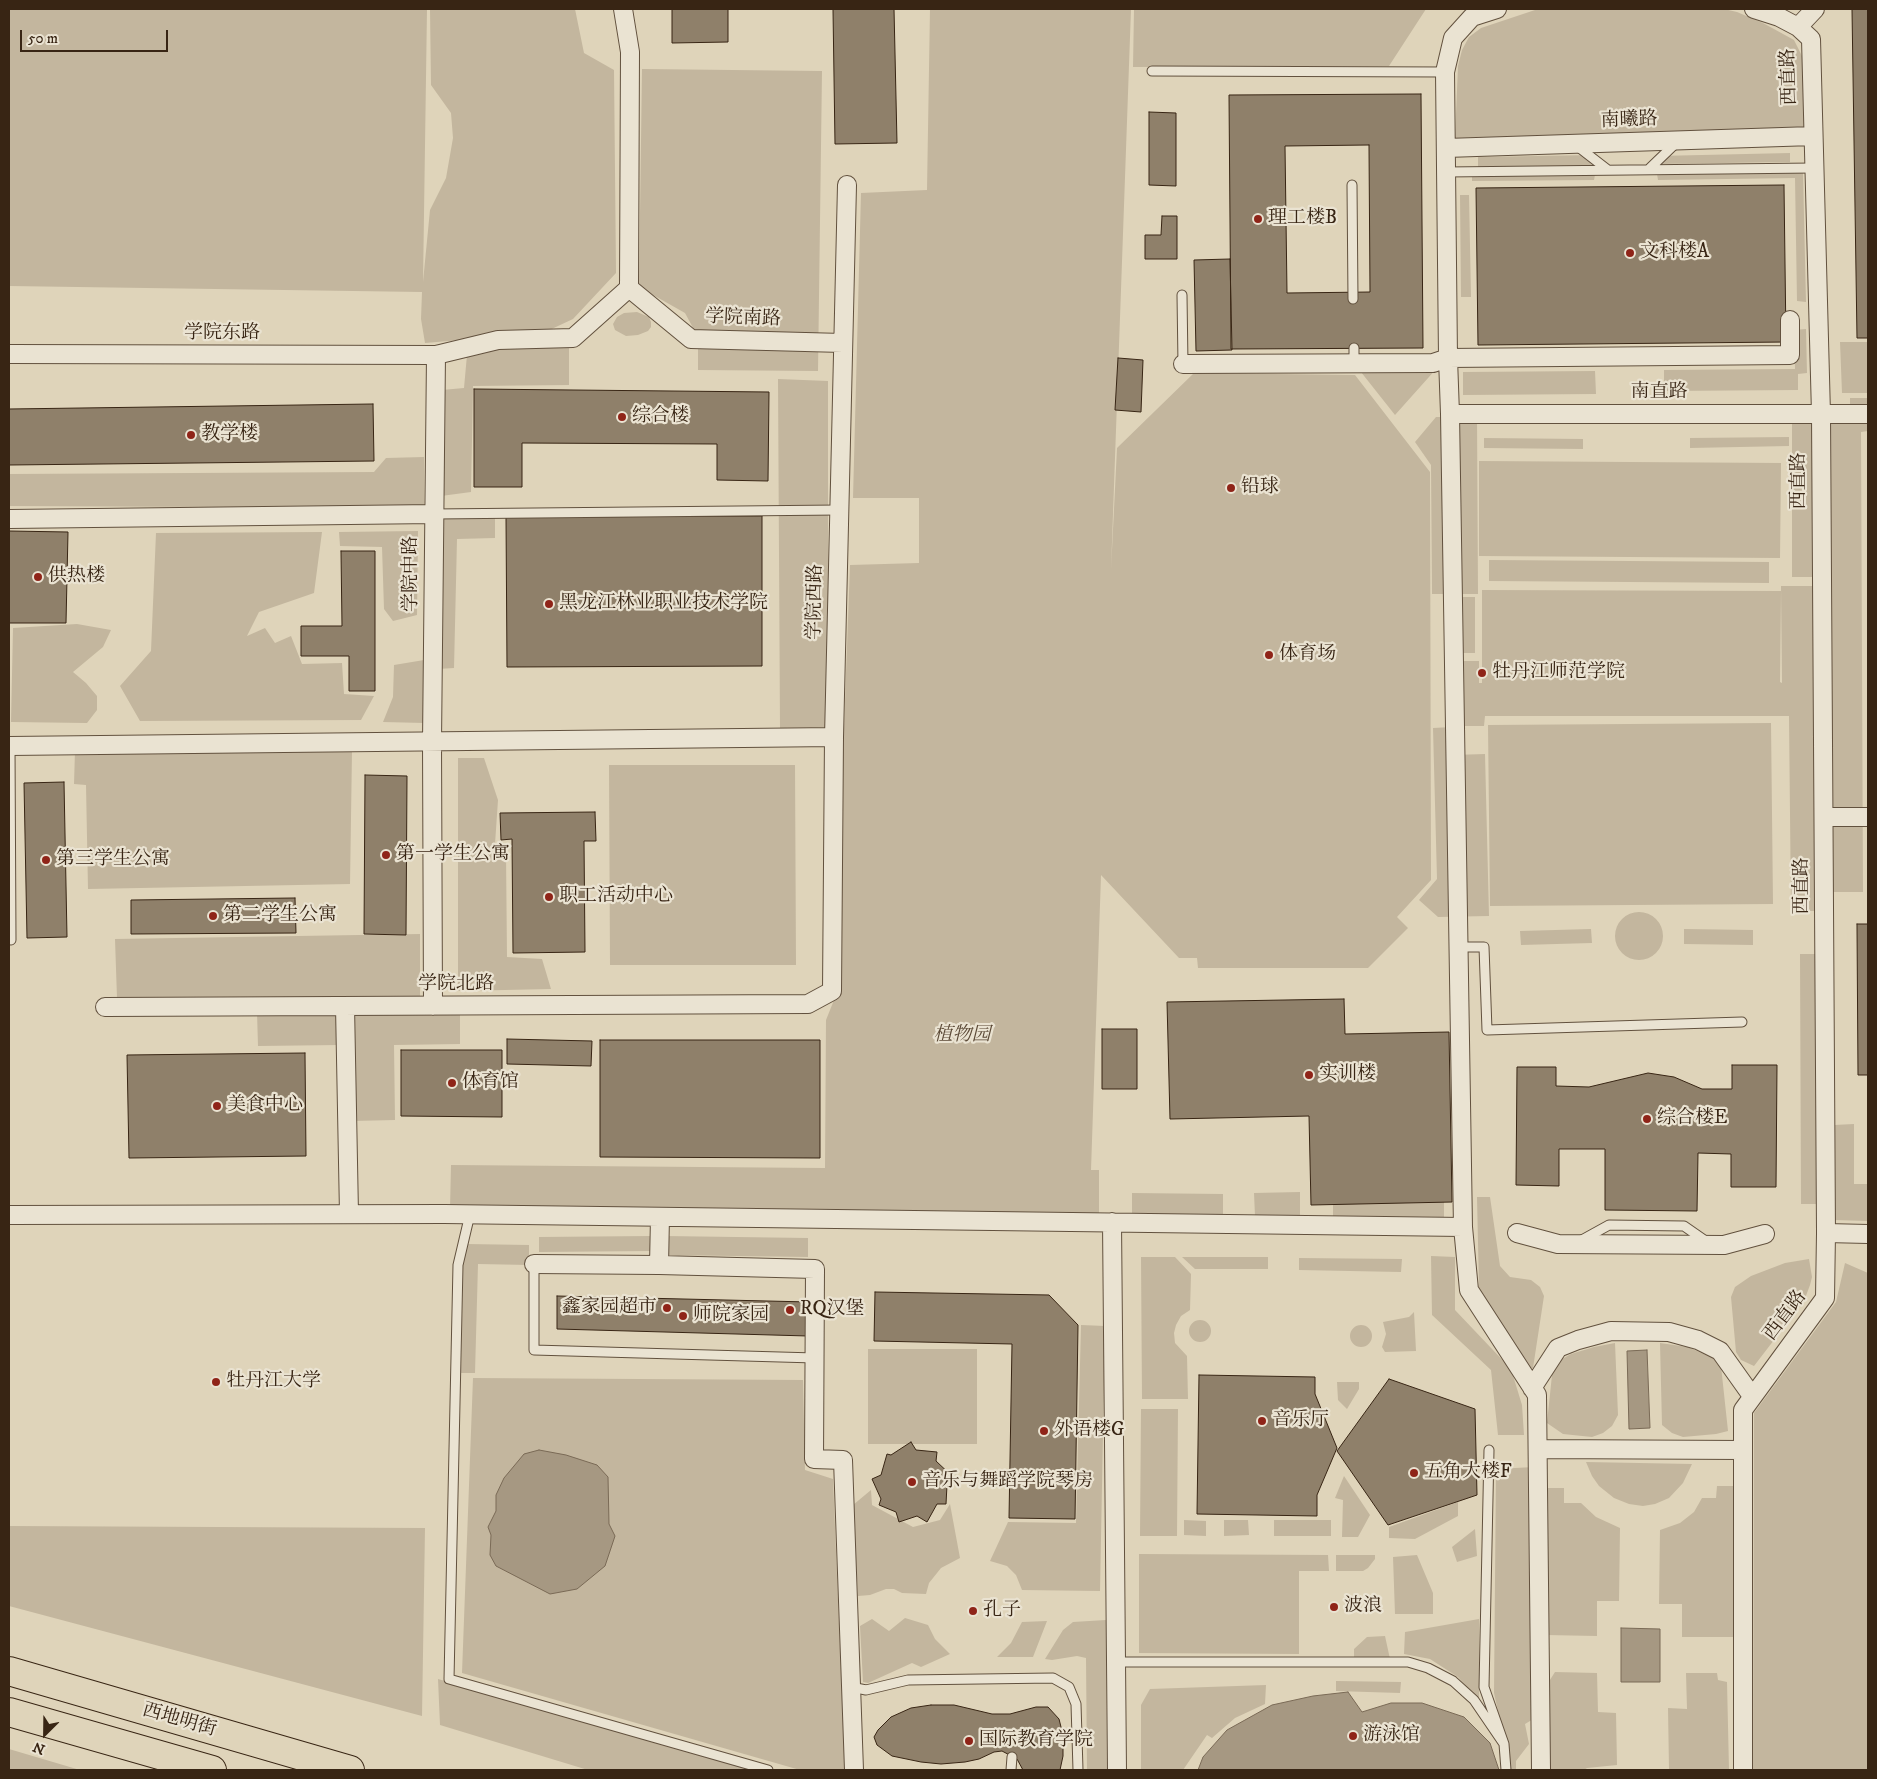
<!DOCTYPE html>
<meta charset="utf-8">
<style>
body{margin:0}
#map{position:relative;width:1877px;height:1779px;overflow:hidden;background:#dfd4ba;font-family:"IM FELL DW Pica",serif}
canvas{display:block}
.frame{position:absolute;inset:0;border:10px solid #382514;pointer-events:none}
.north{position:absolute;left:20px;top:1709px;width:50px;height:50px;-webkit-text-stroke:4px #eae3d2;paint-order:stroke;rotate:203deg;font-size:14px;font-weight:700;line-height:20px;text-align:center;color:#382514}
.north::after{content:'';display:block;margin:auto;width:18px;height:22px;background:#382514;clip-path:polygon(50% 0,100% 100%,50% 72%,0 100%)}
.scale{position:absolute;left:20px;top:30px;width:148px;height:22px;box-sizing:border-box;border:2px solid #382514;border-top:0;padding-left:6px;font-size:15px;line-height:18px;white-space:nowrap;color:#382514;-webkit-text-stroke:4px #eae3d2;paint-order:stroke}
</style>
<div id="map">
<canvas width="1877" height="1779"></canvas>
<div class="frame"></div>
<div class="north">N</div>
<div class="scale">50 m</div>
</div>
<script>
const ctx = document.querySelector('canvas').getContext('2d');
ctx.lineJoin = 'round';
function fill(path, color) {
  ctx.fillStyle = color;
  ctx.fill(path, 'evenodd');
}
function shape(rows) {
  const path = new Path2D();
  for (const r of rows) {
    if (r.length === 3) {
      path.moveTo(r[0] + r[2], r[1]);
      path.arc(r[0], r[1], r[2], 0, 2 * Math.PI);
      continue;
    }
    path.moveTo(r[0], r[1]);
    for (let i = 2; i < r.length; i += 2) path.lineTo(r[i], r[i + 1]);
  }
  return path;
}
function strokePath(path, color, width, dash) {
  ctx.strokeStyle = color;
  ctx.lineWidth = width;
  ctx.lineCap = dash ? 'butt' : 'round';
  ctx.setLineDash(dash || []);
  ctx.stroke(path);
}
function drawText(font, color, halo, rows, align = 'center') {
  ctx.font = font + ' "IM FELL DW Pica","Noto Serif SC",serif';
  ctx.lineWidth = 4.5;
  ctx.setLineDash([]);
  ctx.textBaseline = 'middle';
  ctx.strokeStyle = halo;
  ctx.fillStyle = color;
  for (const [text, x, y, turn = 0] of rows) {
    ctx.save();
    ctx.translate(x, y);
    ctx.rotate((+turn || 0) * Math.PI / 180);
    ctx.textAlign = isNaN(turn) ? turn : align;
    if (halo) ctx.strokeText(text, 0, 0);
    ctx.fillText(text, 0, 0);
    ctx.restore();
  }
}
fill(shape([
 [9,9,427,9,423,282,430,210,446,178,453,138,451,113,431,85,430,9,575,9,584,53,614,70,616,273,573,319,543,333,425,343,421,319,422,292,9,286],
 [930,9,1131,9,1111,570,1117,448,1194,373,1355,375,1430,472,1431,880,1397,917,1408,928,1368,968,1198,968,1197,958,1179,958,1101,875,1091,1170,1099,1170,1099,1215,450,1209,451,1165,825,1168,826,1020,834,1000,850,565,919,563,919,498,853,498,861,193,927,190],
 [1134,9,1426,9,1389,66,1133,67],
 [1538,9,1724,9,1737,12,1763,23,1794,40,1802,56,1804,68,1804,129,1455,138,1458,66,1462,50,1469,37,1481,28],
 [642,69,822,71,818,371,698,370,698,337,685,313,639,287],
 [1790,153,1790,162,1658,164,1658,156],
 [1593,155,1593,166,1478,169,1478,157],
 [1803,173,1806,302,1797,301,1795,178,1658,180,1657,174],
 [1595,175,1594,180,1472,181,1472,176],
 [1460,195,1469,195,1471,297,1461,297],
 [637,312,649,317,651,322,651,327,648,331,638,335,626,336,615,330,613,324,617,317,624,313],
 [1806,329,1807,373,1798,374,1798,390,1664,391,1664,370,1795,369,1794,330],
 [1840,342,1868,342,1868,393,1842,393],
 [500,347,569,348,569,385,473,386,471,492,441,496,442,390,464,388,467,355],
 [1357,367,1437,368,1395,415],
 [1595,371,1596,394,1463,395,1463,372],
 [778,379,828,381,828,727,780,728],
 [1850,398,1868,398,1868,431,1861,432,1863,892,1829,892,1827,424,1850,424],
 [1436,417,1477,417,1478,594,1432,594,1431,465,1415,442],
 [1792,422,1816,422,1815,577,1792,577],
 [1789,437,1789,446,1690,448,1690,438],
 [1484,438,1583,439,1583,449,1484,448],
 [424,457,424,508,9,506,9,474,374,472,386,458],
 [1479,461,1781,463,1780,558,1479,556],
 [495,508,495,538,457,539,454,668,438,669,440,509],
 [418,531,417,615,393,621,384,609,382,547,340,546,339,532],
 [322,532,314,593,259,612,247,636,265,628,275,643,291,636,302,664,342,663,344,694,374,696,361,720,140,721,120,686,151,651,156,533],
 [1489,560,1769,562,1769,583,1489,581],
 [1781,586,1820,586,1822,911,1791,911,1789,716,1485,716,1484,726,1459,726,1459,661,1479,661,1479,683,1482,683,1482,590,1781,591,1780,682,1782,683],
 [1460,597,1475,597,1475,653,1460,653],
 [77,624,111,630,103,647,73,672,86,683,97,696,97,710,87,723,11,722,13,628],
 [424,660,425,723,383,722,393,697,394,665],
 [1771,723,1773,904,1490,906,1488,725],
 [1452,727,1453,755,1485,754,1489,916,1438,917,1419,900,1437,879,1433,728],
 [75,751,352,751,350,884,88,889,86,785,74,784],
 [458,758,484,758,498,800,495,844,506,854,507,957,542,959,551,989,458,991],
 [609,765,795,765,796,965,610,965],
 [1639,936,24],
 [1591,929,1592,943,1521,945,1520,931],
 [1684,929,1753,930,1753,945,1684,944],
 [420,934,420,997,117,998,115,939],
 [1800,954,1818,954,1819,1204,1801,1204],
 [339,1011,339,1045,258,1046,257,1012],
 [351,1014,460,1014,460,1044,394,1045,395,1120,352,1121],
 [1854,1124,1854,1184,1868,1184,1868,1221,1834,1220,1834,1125],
 [1300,1192,1300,1216,1255,1216,1254,1193],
 [1132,1193,1223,1194,1223,1218,1132,1216],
 [1333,1194,1444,1195,1444,1217,1333,1216],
 [1477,1197,1490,1197,1500,1266,1510,1277,1531,1280,1540,1287,1544,1296,1533,1368,1526,1368,1479,1288],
 [652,1236,652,1251,539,1252,539,1237],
 [664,1236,808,1238,808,1257,664,1255],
 [467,1244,529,1245,529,1265,478,1264,475,1373,461,1373,463,1265],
 [1431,1256,1455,1257,1455,1310,1511,1369,1522,1405,1524,1435,1498,1435,1491,1370,1432,1315],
 [1141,1257,1175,1257,1191,1274,1190,1310,1181,1316,1176,1325,1174,1333,1175,1343,1187,1356,1188,1399,1142,1399],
 [1182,1257,1268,1257,1268,1269,1195,1269],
 [1299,1258,1402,1259,1401,1272,1299,1270],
 [1809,1259,1812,1277,1810,1285,1804,1301,1754,1366,1741,1360,1736,1352,1731,1297,1735,1287,1751,1276,1785,1263],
 [1845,1263,1868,1273,1868,1770,1753,1770,1754,1413,1836,1302],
 [1414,1312,1416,1351,1385,1352,1382,1347,1386,1334,1383,1322,1409,1317],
 [1200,1331,11],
 [1081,1325,1105,1326,1100,1591,1022,1590,1016,1575,1007,1566,990,1561,1008,1522,1076,1523],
 [1361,1336,11],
 [1615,1343,1618,1415,1612,1426,1603,1433,1592,1437,1563,1434,1547,1423,1552,1375,1555,1363,1571,1354,1594,1347],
 [1660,1343,1688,1347,1715,1359,1721,1366,1728,1431,1716,1434,1683,1437,1672,1433,1662,1425],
 [868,1349,977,1349,977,1444,868,1444],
 [473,1378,803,1380,805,1470,833,1479,845,1770,800,1770,462,1673],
 [1337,1382,1359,1382,1359,1389,1347,1409,1338,1400],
 [1141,1409,1178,1409,1177,1536,1140,1536],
 [1586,1462,1692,1464,1683,1483,1669,1498,1655,1504,1643,1506,1629,1504,1614,1498,1599,1486,1592,1476],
 [1534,1467,1535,1718,1525,1724,1529,1744,1516,1761,1516,1770,1511,1770,1494,1693,1496,1469],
 [1344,1476,1370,1515,1358,1537,1342,1537,1343,1500,1335,1498],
 [1717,1486,1735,1486,1734,1637,1682,1637,1682,1604,1659,1604,1660,1530,1680,1523,1694,1512,1702,1498,1716,1498],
 [1547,1488,1564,1488,1564,1503,1581,1503,1596,1517,1620,1528,1619,1601,1597,1601,1597,1636,1546,1635],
 [871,1490,872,1505,913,1527,940,1520,950,1504,960,1558,941,1568,929,1583,926,1594,902,1593,894,1589,886,1589,870,1595,858,1596,853,1505],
 [1458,1502,1458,1516,1415,1539,1389,1538,1389,1527],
 [1184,1520,1206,1521,1206,1536,1184,1535],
 [1224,1520,1248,1520,1249,1535,1224,1536],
 [1274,1520,1331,1520,1331,1536,1274,1536],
 [9,1526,425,1528,422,1716,9,1606],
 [1475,1529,1477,1556,1457,1562,1452,1547],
 [1139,1554,1328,1555,1329,1571,1299,1571,1299,1654,1139,1653],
 [1336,1555,1375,1555,1375,1559,1368,1568,1363,1571,1336,1571],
 [1417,1555,1433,1593,1433,1614,1395,1614,1393,1557],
 [905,1618,928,1625,935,1639,950,1654,921,1667,912,1663,868,1683,863,1682,860,1626,872,1619,889,1631],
 [1479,1619,1479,1701,1458,1677,1430,1659,1404,1654,1405,1632],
 [1106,1620,1107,1770,1087,1770,1086,1658,1077,1656,1052,1660,1045,1659,1063,1630,1073,1622],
 [1047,1621,1033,1657,997,1657,1011,1643,1022,1622],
 [1385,1636,1390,1659,1354,1658,1354,1649,1367,1637],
 [1555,1672,1597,1673,1598,1712,1616,1713,1617,1765,1587,1768,1584,1770,1548,1770,1548,1683],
 [1686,1673,1717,1673,1718,1680,1727,1682,1729,1770,1669,1769,1668,1708,1687,1709],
 [438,1679,751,1770,588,1770,440,1725],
 [1336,1681,1401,1682,1400,1693,1336,1691],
 [1266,1685,1265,1704,1235,1718,1212,1738,1207,1735,1183,1770,1175,1769,1175,1770,1141,1770,1141,1705,1150,1689],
 [9,1749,80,1770,9,1770]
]), '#c3b69e');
const water = shape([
 [1647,1350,1650,1428,1629,1429,1627,1351,1647,1350],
 [539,1450,566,1455,597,1465,608,1477,609,1524,615,1536,605,1566,577,1589,550,1594,496,1566,490,1555,491,1535,488,1527,496,1511,496,1495,504,1478,524,1454,539,1450],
 [1621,1628,1660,1629,1660,1682,1621,1682,1621,1628],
 [1348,1692,1362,1712,1391,1703,1422,1703,1464,1717,1490,1743,1499,1770,1198,1770,1203,1757,1227,1730,1272,1705,1313,1696,1348,1692]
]);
fill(water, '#a69882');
strokePath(water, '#7a6a56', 1);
const building = shape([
 [672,9,728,9,728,42,672,43,672,9],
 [833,9,894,9,897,143,835,144,833,9],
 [1852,9,1868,9,1868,338,1857,338,1852,9],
 [1421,94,1423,348,1231,349,1229,95,1421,94],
 [1369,145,1370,292,1287,293,1285,146,1369,145],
 [1149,112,1176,113,1176,186,1149,185,1149,112],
 [1784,185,1786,342,1478,345,1476,188,1784,185],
 [1162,216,1177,216,1177,259,1145,259,1145,235,1161,235,1162,216],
 [1230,259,1232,350,1196,351,1194,260,1230,259],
 [1118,358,1143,360,1141,412,1115,410,1118,358],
 [474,389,769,392,768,481,717,480,717,444,522,443,522,487,474,487,474,389],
 [373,404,374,461,9,465,9,409,373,404],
 [762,516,762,666,507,667,506,517,762,516],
 [9,531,68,532,66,623,9,623,9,531],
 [341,551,375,551,375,691,349,691,349,656,301,656,301,626,342,626,341,551],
 [365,775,407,776,406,935,364,934,365,775],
 [64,782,67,937,27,938,24,783,64,782],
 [595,812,596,841,584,841,585,952,513,953,512,839,501,840,500,813,595,812],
 [295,898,296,933,131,934,131,900,295,898],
 [1857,924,1868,924,1868,1075,1858,1075,1857,924],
 [1344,999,1345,1034,1449,1032,1452,1202,1311,1205,1309,1116,1170,1119,1167,1002,1344,999],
 [1102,1029,1137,1029,1137,1089,1102,1089,1102,1029],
 [507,1039,592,1041,591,1066,507,1064,507,1039],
 [600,1040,820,1040,820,1158,600,1157,600,1040],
 [401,1050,502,1050,502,1117,401,1116,401,1050],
 [305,1053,306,1156,129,1158,127,1055,305,1053],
 [1732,1065,1777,1065,1776,1187,1731,1187,1731,1154,1698,1153,1697,1211,1605,1210,1605,1149,1559,1149,1559,1186,1516,1185,1517,1067,1556,1067,1556,1086,1589,1087,1648,1073,1674,1077,1702,1089,1732,1089,1732,1065],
 [875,1292,1049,1295,1078,1325,1075,1519,1009,1518,1012,1344,874,1341,875,1292],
 [557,1296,809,1302,808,1336,557,1329,557,1296],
 [1199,1375,1315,1377,1315,1394,1337,1448,1317,1495,1317,1516,1197,1514,1199,1375],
 [1389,1379,1475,1409,1477,1495,1388,1525,1337,1451,1389,1379],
 [911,1442,916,1450,937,1452,936,1461,954,1478,947,1485,946,1504,937,1504,927,1522,917,1516,899,1522,896,1512,879,1505,881,1499,872,1479,881,1475,887,1454,891,1455,911,1442],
 [931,1705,954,1705,992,1714,1010,1714,1036,1707,1048,1707,1059,1719,1063,1735,1063,1756,1060,1770,1023,1770,1017,1759,1002,1751,994,1752,979,1759,965,1762,941,1764,921,1762,892,1756,877,1745,874,1737,878,1730,891,1717,911,1708,931,1705]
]);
fill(building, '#8f806a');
strokePath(building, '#382514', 1);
const lane = shape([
 [1152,71,1445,72],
 [1577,146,1608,170],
 [1648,170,1676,143],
 [1446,172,1814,168],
 [1352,185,1353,299],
 [1182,295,1183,364],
 [1354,348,1354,363],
 [434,514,839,510],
 [10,746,11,940],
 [1459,947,1484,947,1487,1030,1742,1022],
 [470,1214,458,1265,449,1679,768,1770],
 [1580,1241,1609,1225,1684,1226,1707,1242],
 [534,1264,534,1350,815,1358],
 [1489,1450,1484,1687,1504,1744,1506,1770],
 [1116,1662,1408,1662,1428,1668,1453,1681,1474,1700,1504,1744],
 [853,1682,856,1688,866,1690,908,1680,1053,1678,1069,1687,1076,1704,1078,1770],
 [1011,1770,1012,1757]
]);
const street = shape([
 [623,9,630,52,629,288],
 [1497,9,1472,17,1453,38,1445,72,1448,358,1450,414,1463,1227,1469,1290,1537,1395,1541,1770],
 [1798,27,1815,9],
 [1446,148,1813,136],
 [629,288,691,339,843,343],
 [9,354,436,355],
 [1183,364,1433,363,1448,358,1790,355,1790,320],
 [1450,414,1868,414],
 [9,519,434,514],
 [9,746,834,737],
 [1824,817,1868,817],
 [345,1006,349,1214],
 [433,1006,432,742,436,355,498,340,573,338,629,288],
 [105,1007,808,1004,832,991,834,737,847,185],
 [9,1215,444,1214,1463,1227],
 [1112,1222,1117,1770],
 [1517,1233,1558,1244,1724,1245,1765,1234],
 [1826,1233,1868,1234],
 [534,1264,659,1265,815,1269,814,1459,843,1460,854,1770],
 [659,1265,660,1217],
 [1532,1388,1558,1348,1578,1340,1611,1331,1669,1332,1698,1340,1720,1351,1752,1396],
 [1538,1449,1743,1450],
 [1743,1770,1743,1410,1825,1298,1826,1233,1821,414,1811,39,1798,27,1779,17,1754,9]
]);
const highway = shape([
 [9,1671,350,1770],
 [9,1712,212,1770]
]);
strokePath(lane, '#62513e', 11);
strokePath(street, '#62513e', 20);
strokePath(highway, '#382514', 30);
strokePath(lane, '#eae3d2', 9);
strokePath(street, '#eae3d2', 18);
strokePath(highway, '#dfd4ba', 28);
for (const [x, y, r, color] of [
 [1258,219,5,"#8f2418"],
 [1630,253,5,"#8f2418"],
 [622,417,5,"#8f2418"],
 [191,435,5,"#8f2418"],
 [1231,488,5,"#8f2418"],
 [38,577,5,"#8f2418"],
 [549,604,5,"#8f2418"],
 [1269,655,5,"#8f2418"],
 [1482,673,5,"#8f2418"],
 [386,855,5,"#8f2418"],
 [46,860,5,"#8f2418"],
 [549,897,5,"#8f2418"],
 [213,916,5,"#8f2418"],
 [1309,1075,5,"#8f2418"],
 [452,1083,5,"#8f2418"],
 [217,1106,5,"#8f2418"],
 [1647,1119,5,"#8f2418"],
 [667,1308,5,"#8f2418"],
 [790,1310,5,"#8f2418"],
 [683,1316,5,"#8f2418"],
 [216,1382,5,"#8f2418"],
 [1262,1421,5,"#8f2418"],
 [1044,1431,5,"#8f2418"],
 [1414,1473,5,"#8f2418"],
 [912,1482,5,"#8f2418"],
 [1334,1607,5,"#8f2418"],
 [973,1611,5,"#8f2418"],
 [1353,1736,5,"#8f2418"],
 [969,1741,5,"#8f2418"]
]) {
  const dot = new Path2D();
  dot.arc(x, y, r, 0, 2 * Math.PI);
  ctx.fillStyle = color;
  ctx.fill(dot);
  strokePath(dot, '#eae3d2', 2);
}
drawText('19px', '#382514', '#eae3d2', [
 ["西直路",1790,77,-92],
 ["南曦路",1629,121,-2],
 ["学院南路",743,319,2],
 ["学院东路",222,334],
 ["南直路",1659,393],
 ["西直路",1800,481,-90],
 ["学院中路",412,574,-90],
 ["学院西路",816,602,-89],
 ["西直路",1803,886,-90],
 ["学院北路",456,985],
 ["西直路",1786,1316,-53],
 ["西地明街",179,1721,16]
]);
drawText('19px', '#382514', '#eae3d2', [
 ["理工楼B",1268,219],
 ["文科楼A",1640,253],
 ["综合楼",632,417],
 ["教学楼",201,435],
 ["铅球",1241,488],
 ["供热楼",48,577],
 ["黑龙江林业职业技术学院",559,604],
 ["体育场",1279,655],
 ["牡丹江师范学院",1492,673],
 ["第一学生公寓",396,855],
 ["第三学生公寓",56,860],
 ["职工活动中心",559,897],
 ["第二学生公寓",223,916],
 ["实训楼",1319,1075],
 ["体育馆",462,1083],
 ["美食中心",227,1106],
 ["综合楼E",1657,1119],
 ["鑫家园超市",657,1308,"right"],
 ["RQ汉堡",800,1310],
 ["师院家园",693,1316],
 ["牡丹江大学",226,1382],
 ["音乐厅",1272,1421],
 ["外语楼G",1054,1431],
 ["五角大楼F",1424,1473],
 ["音乐与舞蹈学院琴房",922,1482],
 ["波浪",1344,1607],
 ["孔子",983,1611],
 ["游泳馆",1363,1736],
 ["国际教育学院",979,1741]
], 'left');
drawText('italic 19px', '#5b4936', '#eae3d2', [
 ["植物园",962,1036]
]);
</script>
